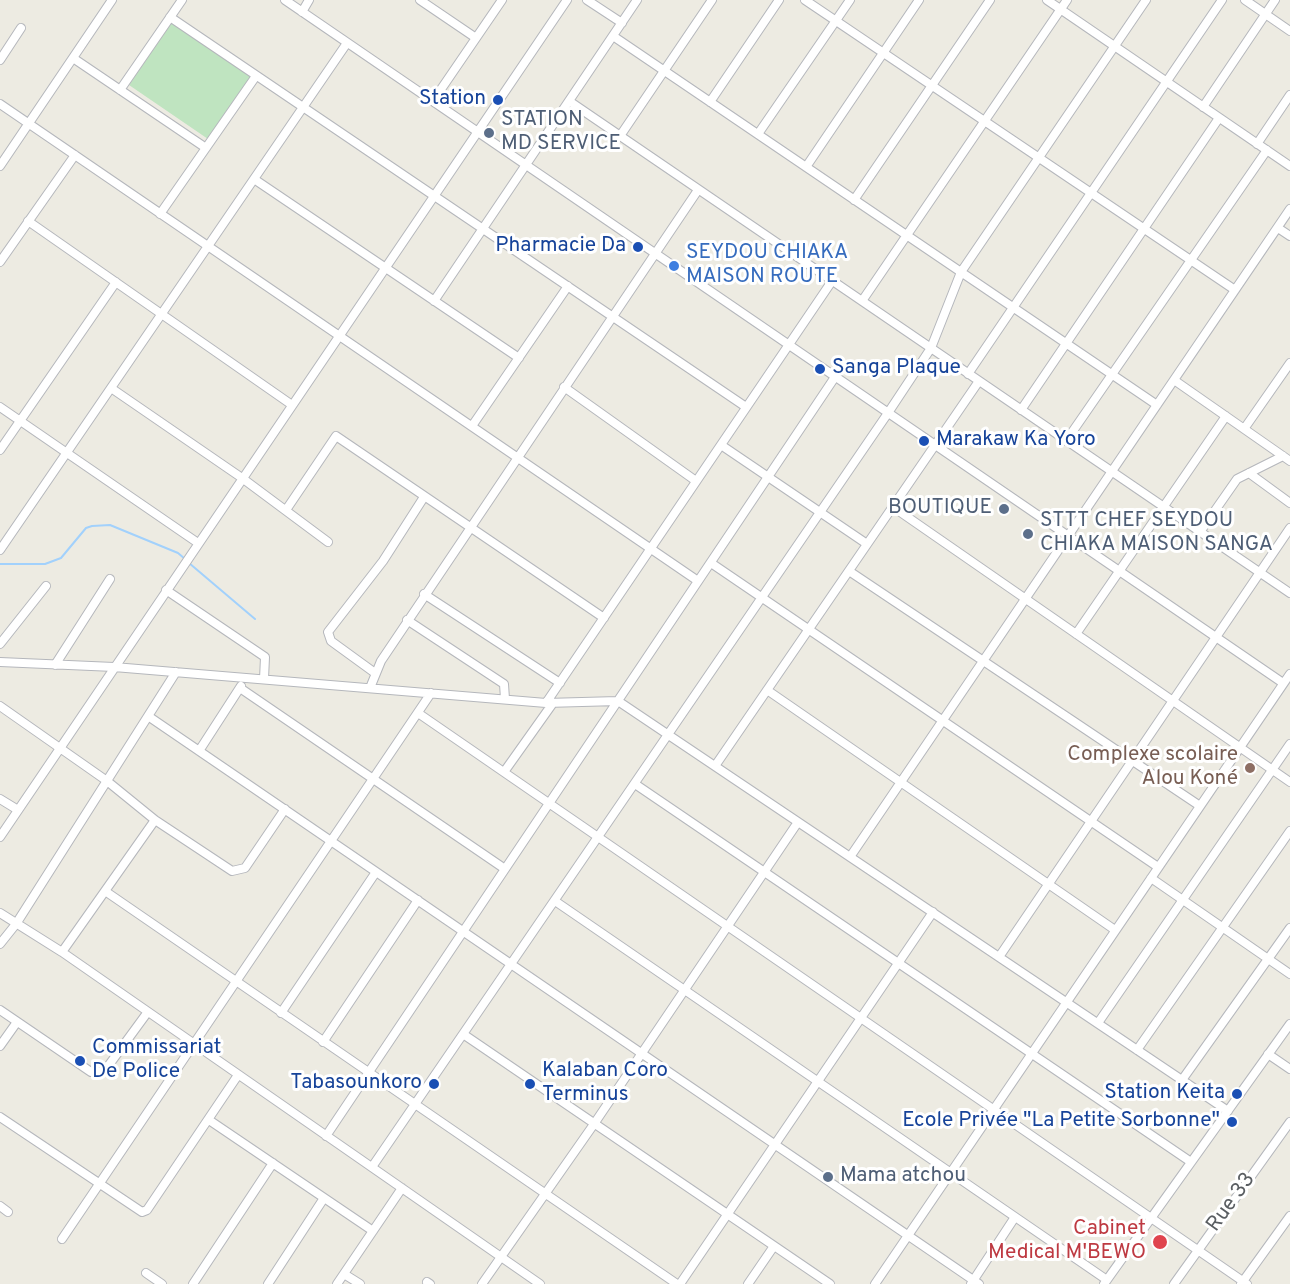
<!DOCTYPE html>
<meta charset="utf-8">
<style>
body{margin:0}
canvas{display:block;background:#edebe2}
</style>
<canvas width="1290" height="1284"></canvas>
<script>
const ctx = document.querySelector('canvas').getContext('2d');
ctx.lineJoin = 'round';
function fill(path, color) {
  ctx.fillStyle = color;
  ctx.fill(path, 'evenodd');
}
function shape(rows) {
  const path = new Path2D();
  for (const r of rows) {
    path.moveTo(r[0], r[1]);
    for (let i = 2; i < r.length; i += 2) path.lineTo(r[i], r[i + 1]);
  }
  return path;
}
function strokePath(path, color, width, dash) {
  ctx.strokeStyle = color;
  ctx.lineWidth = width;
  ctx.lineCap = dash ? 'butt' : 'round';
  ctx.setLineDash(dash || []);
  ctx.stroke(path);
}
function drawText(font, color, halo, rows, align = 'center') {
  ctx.font = font + ' Overpass,sans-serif';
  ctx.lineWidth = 6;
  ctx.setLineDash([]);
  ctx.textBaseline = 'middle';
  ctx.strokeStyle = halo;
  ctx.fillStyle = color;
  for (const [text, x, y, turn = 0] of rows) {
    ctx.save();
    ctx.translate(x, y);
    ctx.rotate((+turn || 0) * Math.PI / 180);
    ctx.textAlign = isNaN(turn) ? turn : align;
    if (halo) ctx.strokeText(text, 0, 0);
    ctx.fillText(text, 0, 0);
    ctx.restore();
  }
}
fill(shape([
 [172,22,251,76,208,139,129,85]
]), '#bfe4c0');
strokePath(shape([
 [189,563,255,619],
 [0,564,45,564,61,558,86,528,92,526,110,525,178,553,185,559]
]), '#a2d1fc', 2);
const street = shape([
 [285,0,1283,683],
 [420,0,476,38],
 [587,0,622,23],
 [805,0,1235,290],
 [1047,0,1290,166],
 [1245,0,1290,31],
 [302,12,309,0],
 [170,17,746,407],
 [613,36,1157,405],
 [73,58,206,148],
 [0,60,21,28],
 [120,90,182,0],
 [433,101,502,0],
 [569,101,1290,593],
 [710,102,779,0],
 [0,104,698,581],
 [1203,107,1275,0],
 [758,134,850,0],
 [620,136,712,0],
 [1257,144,1290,95],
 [0,166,112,0],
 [806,167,919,0],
 [254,179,519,358],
 [854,200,990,0],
 [160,214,256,76],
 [28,221,292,405],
 [1278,228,1290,236],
 [0,262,75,155],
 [434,301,637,0],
 [862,301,1067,0],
 [968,374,1222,0],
 [1174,380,1290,461],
 [564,387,696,481],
 [111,388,242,478,328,542],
 [0,407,198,543],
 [1021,410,1219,118],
 [472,426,568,286],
 [1244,429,1290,363],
 [1066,441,1267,150],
 [721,445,867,544],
 [0,450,116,282],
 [1249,473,1290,503],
 [893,507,1290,782],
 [286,510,336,436,604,618],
 [1200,532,1237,479,1283,456],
 [0,550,347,43],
 [711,563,1158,867],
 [849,571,1200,806],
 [166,590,265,657,264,679],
 [424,594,560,683],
 [407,620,504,684,505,699],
 [1076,634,1226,416],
 [0,644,46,586],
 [0,662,114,667,546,703,618,701,1228,1111],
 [55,665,110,579],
 [375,673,331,641,328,632,383,561,424,497],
 [240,688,505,869],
 [370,688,381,661,698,190],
 [767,690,1115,930],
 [546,703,832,281],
 [0,706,107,781,155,820,232,871,245,868,285,809],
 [418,713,1247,1284],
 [148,716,979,1284],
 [199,751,241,686],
 [715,766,979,381],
 [504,772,553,703],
 [635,784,1191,1162],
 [0,799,18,810],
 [0,837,567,0],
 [850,857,1290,209],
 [1151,878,1290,974],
 [105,891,677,1284],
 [555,901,1107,1280],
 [0,913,62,952,540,1284],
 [0,944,16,924,176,672],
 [62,952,155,820],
 [999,957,1290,528],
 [0,1010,91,1072,99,1072,106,1069,147,1013],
 [281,1013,376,872],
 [1098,1023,1290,744],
 [463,1034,830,1284],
 [323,1042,418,900],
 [0,1046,17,1022],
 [1137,1050,1290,831],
 [1268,1054,1290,1069],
 [1182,1080,1290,928],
 [0,1117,142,1212,147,1210,238,1075],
 [209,1120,373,1231],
 [326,1136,835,377],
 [372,1167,888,413,931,348,961,272,1146,0],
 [0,1206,8,1212],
 [62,1239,431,693],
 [146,1273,162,1284],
 [344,1274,360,1284],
 [427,1282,430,1284],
 [193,1284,273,1163],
 [268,1284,324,1198],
 [337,1284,402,1188],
 [482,1284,594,1124,798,822],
 [680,1284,933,912],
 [748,1284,774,1246],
 [875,1284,1290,674],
 [971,1284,1015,1217],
 [1104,1284,1290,1024],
 [1174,1284,1290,1122],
 [1241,1284,1290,1216]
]);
strokePath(street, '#b5b7bc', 10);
strokePath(street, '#fff', 8);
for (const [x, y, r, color] of [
 [498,100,6,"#1a4fb4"],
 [489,133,6,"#5c6f8a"],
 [638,247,6,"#1a4fb4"],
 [674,266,6,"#3f7fe0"],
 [820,369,6,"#1a4fb4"],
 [924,441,6,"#1a4fb4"],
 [1004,509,6,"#5c6f8a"],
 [1028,534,6,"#5c6f8a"],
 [1250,768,6,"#8d6e63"],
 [80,1061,6,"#1a4fb4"],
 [434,1084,6,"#1a4fb4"],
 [530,1084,6,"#1a4fb4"],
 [1237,1094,6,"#1a4fb4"],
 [1232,1122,6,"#1a4fb4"],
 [828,1177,6,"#5c6f8a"],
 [1160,1242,8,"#e0444e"]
]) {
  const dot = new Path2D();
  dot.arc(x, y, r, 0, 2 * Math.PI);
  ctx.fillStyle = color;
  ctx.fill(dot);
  strokePath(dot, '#fff', 2);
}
drawText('21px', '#164399', '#fff', [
 ["Station",486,100],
 ["Pharmacie Da",626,247],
 ["Sanga Plaque",832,369,"left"],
 ["Marakaw Ka Yoro",936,441,"left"],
 ["Commissariat",92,1049,"left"],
 ["De Police",92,1073,"left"],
 ["Kalaban Coro",542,1072,"left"],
 ["Terminus",542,1096,"left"],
 ["Tabasounkoro",422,1084],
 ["Station Keita",1225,1094],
 ["Ecole Privée \"La Petite Sorbonne\"",1220,1122]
], 'right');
drawText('21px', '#4e5e75', '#fff', [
 ["STATION",501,121],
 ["MD SERVICE",501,145],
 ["BOUTIQUE",992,509,"right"],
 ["STTT CHEF SEYDOU",1040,522],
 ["CHIAKA MAISON SANGA",1040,546],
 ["Mama atchou",840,1177]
], 'left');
drawText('21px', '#366cbe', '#fff', [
 ["SEYDOU CHIAKA",686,254],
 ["MAISON ROUTE",686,278]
], 'left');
drawText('21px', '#785e54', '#fff', [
 ["Complexe scolaire",1238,756],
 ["Alou Koné",1238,780]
], 'right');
drawText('21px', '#5a5e62', '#fff', [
 ["Rue 33",1232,1203,-54]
]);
drawText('21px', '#be3a42', '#fff', [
 ["Cabinet",1146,1230],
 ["Medical M'BEWO",1146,1254]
], 'right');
</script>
